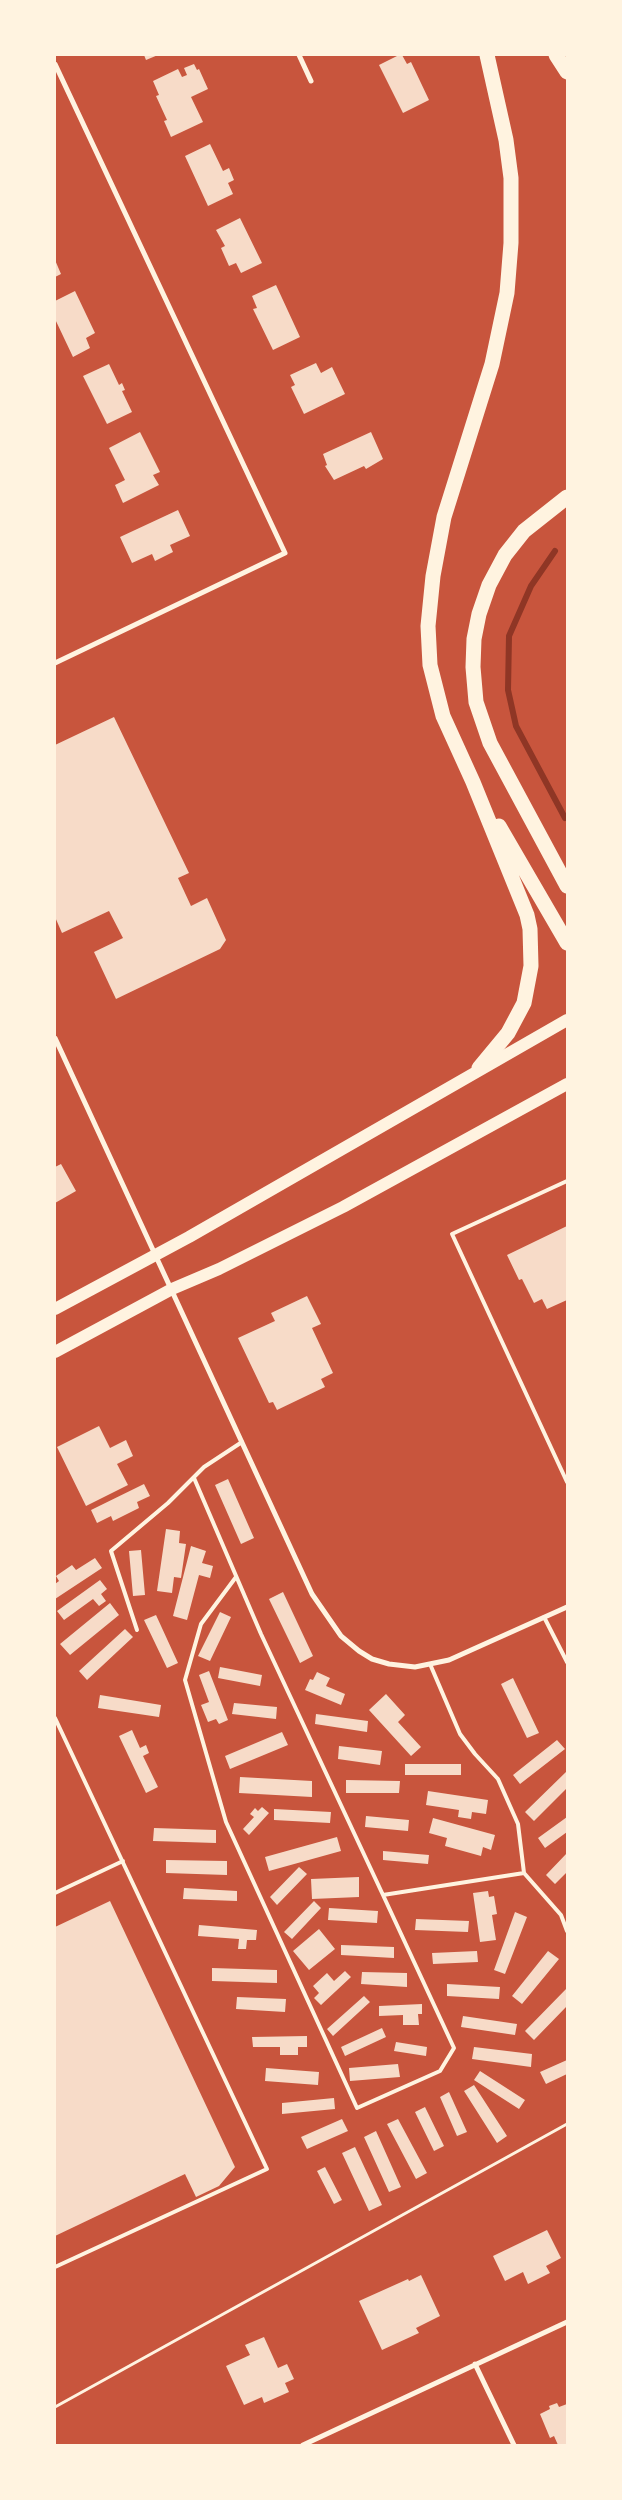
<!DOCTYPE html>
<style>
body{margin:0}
#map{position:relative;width:622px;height:2500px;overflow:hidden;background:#c8553d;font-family:"Space Grotesk",sans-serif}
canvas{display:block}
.frame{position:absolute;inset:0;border:56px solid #fff3e0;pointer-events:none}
</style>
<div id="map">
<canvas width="622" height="2500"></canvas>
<div class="frame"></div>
</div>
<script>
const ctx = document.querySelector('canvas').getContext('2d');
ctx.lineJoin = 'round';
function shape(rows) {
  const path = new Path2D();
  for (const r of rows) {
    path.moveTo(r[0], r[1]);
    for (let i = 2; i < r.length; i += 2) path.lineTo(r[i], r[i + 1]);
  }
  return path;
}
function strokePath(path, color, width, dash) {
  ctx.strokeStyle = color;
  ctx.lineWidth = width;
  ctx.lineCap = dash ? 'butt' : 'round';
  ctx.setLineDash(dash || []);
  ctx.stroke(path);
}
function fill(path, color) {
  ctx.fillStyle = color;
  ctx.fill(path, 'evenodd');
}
strokePath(shape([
 [555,551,531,586,509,636,508,690,516,726,565,818]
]), '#8f3625', 6);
fill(shape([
 [144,55,158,55,146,60],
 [399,55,402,55,407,64,411,62,429,100,403,113,379,65],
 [194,64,197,70,199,69,208,89,191,97,203,122,171,137,164,121,167,120,156,96,159,95,153,81,178,69,182,77,187,75,184,68],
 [210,144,223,171,229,168,234,180,228,183,233,194,208,206,185,156],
 [240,218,262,263,241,273,236,263,229,266,221,248,225,246,216,230],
 [55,260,61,274,55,277],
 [276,285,300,337,273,350,253,309,257,308,252,296],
 [75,291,95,333,86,338,90,348,73,357,55,319,55,301],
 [316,363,321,373,332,367,345,394,304,414,291,387,295,385,290,375],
 [109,364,119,385,122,383,125,390,122,391,132,412,107,424,83,376],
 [140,432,160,472,153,475,159,485,123,503,115,485,125,480,109,448],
 [371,432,383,459,366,469,364,466,334,480,325,466,327,465,323,454],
 [178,510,190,536,170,545,173,552,155,561,152,554,132,563,120,537],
 [114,717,189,873,178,878,191,906,207,898,226,940,220,949,116,999,94,952,123,938,109,911,62,933,55,917,55,745],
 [61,1164,76,1191,55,1203,55,1167],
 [567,1226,567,1300,547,1309,542,1299,534,1303,522,1279,519,1280,507,1255],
 [307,1296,321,1324,312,1328,333,1373,321,1379,325,1387,277,1410,273,1402,269,1403,238,1338,275,1321,271,1313],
 [99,1426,110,1448,126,1440,133,1456,117,1464,128,1485,86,1506,57,1447],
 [228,1479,254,1538,241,1544,215,1485],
 [144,1484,150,1496,137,1502,139,1508,113,1521,111,1516,97,1523,91,1510],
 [166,1529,180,1531,179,1543,186,1544,181,1578,174,1577,172,1593,157,1591],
 [191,1546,206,1551,202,1563,213,1566,210,1578,199,1575,187,1620,173,1616],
 [141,1550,145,1595,133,1596,129,1551],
 [95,1558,102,1568,55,1599,55,1584,59,1581,56,1576,72,1565,76,1570],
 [100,1580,107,1589,101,1594,106,1601,99,1606,93,1599,64,1620,57,1611],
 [283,1592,313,1656,300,1663,269,1599],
 [110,1603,119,1615,70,1655,60,1644],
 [220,1612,231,1617,210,1661,198,1656],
 [156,1615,178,1663,167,1668,144,1620],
 [125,1629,133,1637,87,1680,79,1671],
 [220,1667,262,1675,260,1686,218,1678],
 [209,1671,228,1720,219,1724,216,1719,208,1722,201,1705,209,1702,199,1675],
 [317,1672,330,1678,326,1686,345,1694,341,1705,305,1690,310,1679,313,1680],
 [513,1678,539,1733,527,1738,501,1684],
 [386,1694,405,1715,398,1722,421,1747,411,1756,369,1710],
 [100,1695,161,1705,159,1717,98,1708],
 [234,1703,277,1707,276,1719,232,1714],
 [316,1714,368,1721,367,1732,315,1724],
 [132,1730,140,1748,146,1745,149,1753,143,1756,158,1787,146,1793,119,1736],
 [282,1732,288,1745,230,1769,225,1756],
 [557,1740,565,1749,520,1784,513,1775],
 [339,1746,382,1751,380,1765,338,1759],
 [405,1764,461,1764,461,1775,405,1775],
 [567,1771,567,1788,534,1821,525,1812],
 [240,1777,312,1781,312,1797,239,1793],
 [346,1780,400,1781,399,1793,346,1793],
 [428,1791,488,1800,486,1814,472,1812,471,1819,458,1817,459,1810,426,1805],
 [262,1807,269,1813,249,1835,243,1829,254,1817,250,1814,255,1808,258,1811],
 [274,1809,331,1812,330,1823,274,1820],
 [366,1816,409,1820,408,1831,365,1827],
 [567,1817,567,1832,545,1848,538,1838],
 [433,1818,495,1835,491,1850,483,1847,481,1856,445,1846,447,1838,429,1833],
 [154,1828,216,1830,216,1843,153,1841],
 [337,1837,341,1851,269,1871,265,1857],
 [383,1851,429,1855,428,1864,383,1860],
 [567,1853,567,1872,555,1884,546,1875],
 [166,1860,227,1861,227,1875,166,1873],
 [299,1867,307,1874,277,1905,270,1897],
 [359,1877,359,1897,312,1899,311,1879],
 [184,1888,237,1891,237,1901,183,1899],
 [488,1891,489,1897,494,1896,497,1914,492,1915,496,1940,480,1942,473,1893],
 [110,1901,235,2167,219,2186,196,2197,185,2174,55,2236,55,1927],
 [314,1901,321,1908,292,1939,284,1932],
 [329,1908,378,1911,377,1923,328,1920],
 [515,1912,527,1917,505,1974,494,1970],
 [416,1919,469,1921,468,1932,415,1930],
 [199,1925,257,1930,256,1940,247,1940,246,1949,238,1949,239,1939,198,1936],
 [319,1929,335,1949,309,1970,293,1951],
 [341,1945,394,1947,394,1958,341,1955],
 [477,1951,478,1962,433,1964,432,1953],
 [548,1951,559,1959,522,2004,512,1996],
 [212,1968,277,1970,277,1983,212,1981],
 [345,1971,351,1977,321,2005,314,1998,319,1993,313,1986,327,1973,334,1981],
 [362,1972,407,1973,407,1987,361,1984],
 [447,1984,500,1987,499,1999,447,1996],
 [567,1988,567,2006,534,2040,525,2031],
 [364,1996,370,2002,333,2036,327,2029],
 [237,1997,286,1999,285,2012,236,2009],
 [422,2004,422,2014,418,2014,419,2025,403,2025,403,2015,379,2016,379,2006],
 [463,2016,517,2024,515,2035,461,2027],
 [382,2028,386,2037,345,2056,341,2047],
 [307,2036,307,2047,298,2047,298,2055,280,2055,280,2047,253,2047,252,2037],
 [396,2042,427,2047,426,2056,394,2051],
 [474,2047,532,2054,531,2067,472,2059],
 [567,2060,567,2074,546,2084,540,2072],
 [398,2064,400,2077,350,2081,349,2068],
 [266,2068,319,2072,318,2085,265,2081],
 [480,2071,525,2100,519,2109,474,2080],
 [474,2085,507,2136,497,2143,464,2091],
 [449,2092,467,2132,457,2136,440,2097],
 [334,2098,335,2109,282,2114,282,2103],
 [425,2107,444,2146,434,2151,415,2112],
 [342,2119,348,2131,307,2149,301,2137],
 [398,2119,427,2173,416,2179,387,2124],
 [376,2131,401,2187,389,2192,364,2137],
 [355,2147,382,2205,369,2211,342,2153],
 [325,2167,342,2200,334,2204,317,2171],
 [547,2230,561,2258,546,2266,550,2273,528,2284,523,2272,505,2281,493,2256],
 [421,2275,440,2316,416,2328,419,2333,382,2350,359,2301,408,2279,409,2281],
 [264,2337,278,2368,287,2364,294,2379,285,2383,289,2392,264,2403,262,2397,244,2405,226,2366,250,2355,245,2345],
 [557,2403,559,2407,567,2404,567,2445,558,2445,554,2436,550,2438,540,2414,550,2409,549,2406]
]), '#f7dbc8');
strokePath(shape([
 [55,2407,567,2124]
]), '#fff3e0', 3);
strokePath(shape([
 [567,1181,452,1234,567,1482],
 [194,1478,261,1634,383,1895,524,1873,561,1915,567,1931],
 [236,1577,201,1624,185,1680,226,1822,357,2108,440,2071,454,2048,383,1895],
 [544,1617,567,1662],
 [137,1630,111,1551,168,1503,204,1467,242,1442],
 [430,1664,460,1734,475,1754,498,1779,518,1824,524,1873],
 [55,1718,267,2169,55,2267],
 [55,1893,123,1861]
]), '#fff3e0', 4);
strokePath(shape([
 [299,55,311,81],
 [55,64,285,553,55,663],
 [55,1038,312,1594,341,1636,359,1651,372,1659,389,1664,415,1667,449,1660,567,1607],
 [475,2364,514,2445],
 [303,2445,567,2322]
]), '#fff3e0', 5);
strokePath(shape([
 [55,1309,189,1237,567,1020],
 [55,1352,172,1289,219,1269,343,1207,567,1084]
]), '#fff3e0', 12);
strokePath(shape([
 [556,55,567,72],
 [567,497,524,531,505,555,489,585,479,614,474,639,473,667,476,702,490,743,567,886],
 [499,826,567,943],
 [479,1068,508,1033,524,1003,531,966,530,929,527,915,473,782,443,716,430,665,428,626,433,576,444,517,492,364,507,293,511,243,511,178,506,140,487,55]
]), '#fff3e0', 15);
</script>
